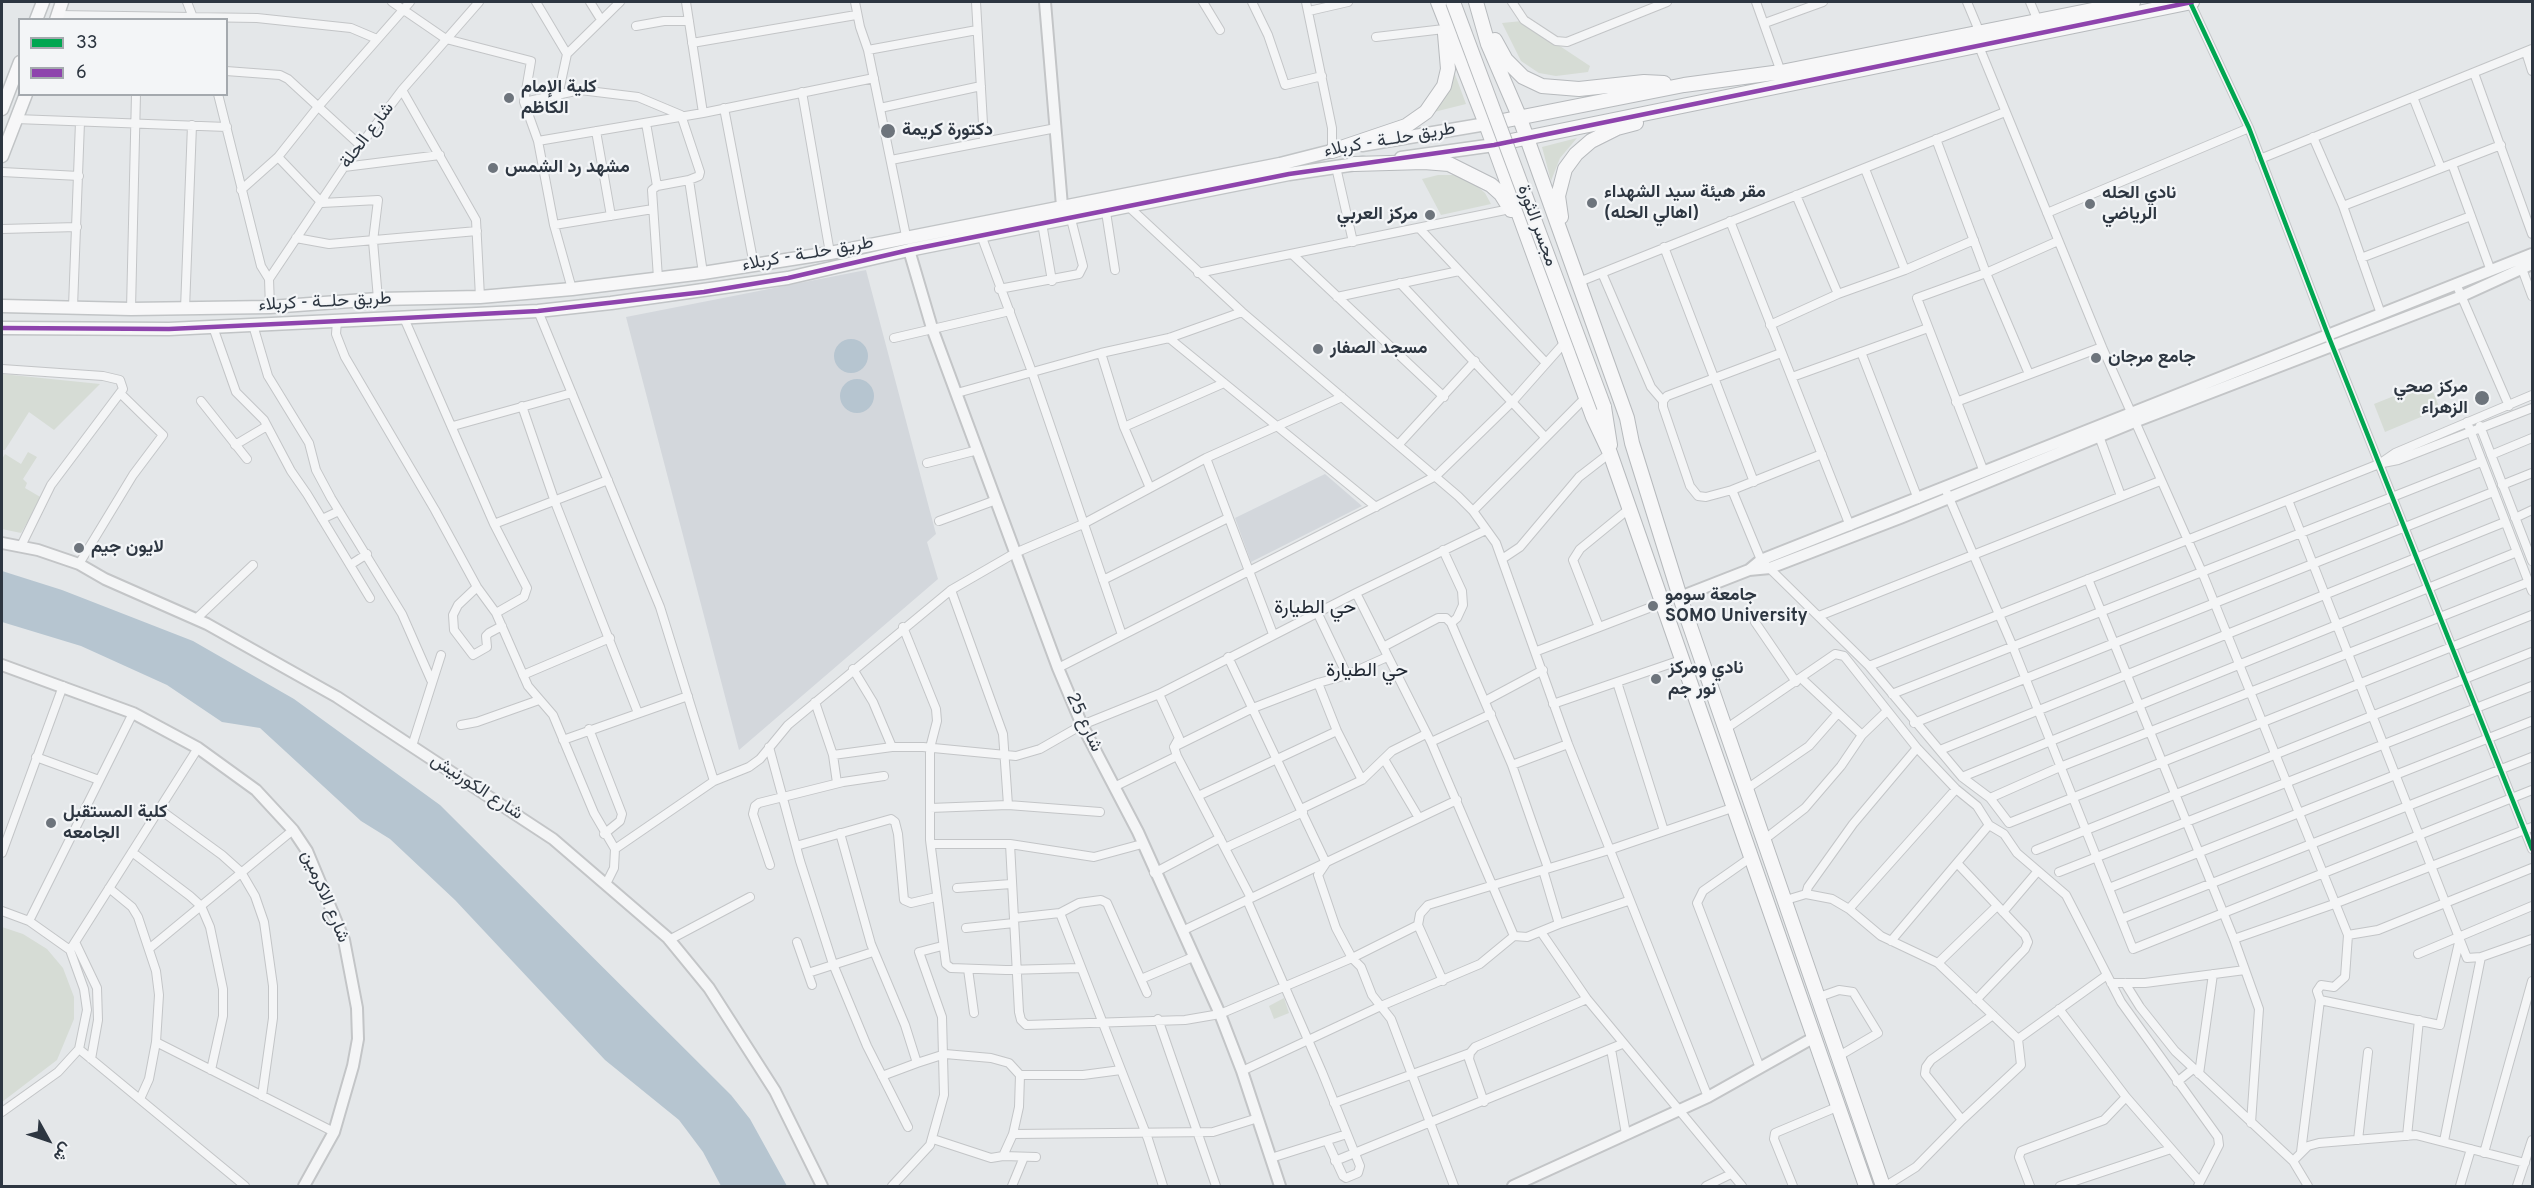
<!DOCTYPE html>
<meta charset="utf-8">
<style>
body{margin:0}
#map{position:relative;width:2534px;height:1188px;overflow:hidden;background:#e4e7e9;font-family:Overpass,Vazirmatn,sans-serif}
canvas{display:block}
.frame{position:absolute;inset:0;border:3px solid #2d3641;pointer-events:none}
.legend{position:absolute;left:18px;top:18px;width:210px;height:78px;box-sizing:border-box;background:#f3f5f7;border:2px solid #a4a9ae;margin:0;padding:8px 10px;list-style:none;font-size:18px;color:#2d3641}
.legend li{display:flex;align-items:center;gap:12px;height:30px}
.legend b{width:30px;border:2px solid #a4a9ae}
.north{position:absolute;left:18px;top:1110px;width:60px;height:60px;-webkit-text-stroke:4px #f3f5f7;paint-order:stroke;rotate:130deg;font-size:16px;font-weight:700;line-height:24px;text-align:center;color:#2d3641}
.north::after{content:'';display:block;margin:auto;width:21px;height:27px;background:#2d3641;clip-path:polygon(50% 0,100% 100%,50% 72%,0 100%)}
</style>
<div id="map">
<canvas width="2534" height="1188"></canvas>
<div class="frame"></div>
<ul class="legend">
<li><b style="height:8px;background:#00a651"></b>33</li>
<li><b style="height:8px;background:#8e44ad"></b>6</li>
</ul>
<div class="north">ش</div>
</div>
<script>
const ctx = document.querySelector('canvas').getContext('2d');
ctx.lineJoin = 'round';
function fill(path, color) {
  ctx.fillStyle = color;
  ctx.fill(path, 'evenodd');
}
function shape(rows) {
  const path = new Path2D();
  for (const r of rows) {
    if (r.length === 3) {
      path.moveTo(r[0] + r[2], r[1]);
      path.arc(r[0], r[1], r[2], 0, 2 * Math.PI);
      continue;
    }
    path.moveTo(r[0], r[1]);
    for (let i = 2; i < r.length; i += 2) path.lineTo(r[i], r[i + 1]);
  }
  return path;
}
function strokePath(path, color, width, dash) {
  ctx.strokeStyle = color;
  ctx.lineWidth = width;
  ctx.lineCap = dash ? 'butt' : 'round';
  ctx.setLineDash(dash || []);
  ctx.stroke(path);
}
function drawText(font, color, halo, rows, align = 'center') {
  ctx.font = font + ' Overpass,Vazirmatn,sans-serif';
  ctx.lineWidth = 4.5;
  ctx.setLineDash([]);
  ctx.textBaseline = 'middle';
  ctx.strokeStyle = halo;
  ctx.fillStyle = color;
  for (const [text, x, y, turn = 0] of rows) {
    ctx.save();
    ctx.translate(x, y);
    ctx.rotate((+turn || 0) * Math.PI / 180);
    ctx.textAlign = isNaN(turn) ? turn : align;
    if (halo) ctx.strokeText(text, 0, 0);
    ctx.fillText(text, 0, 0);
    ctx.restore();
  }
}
fill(shape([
 [866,270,936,534,927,542,938,579,739,750,626,317],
 [1325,474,1362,506,1251,562,1235,518]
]), '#d3d7dc');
fill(shape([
 [1522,21,1590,66,1588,72,1556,76,1539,73,1521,61,1502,23],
 [1453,69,1466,104,1430,113],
 [1577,138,1560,158,1551,181,1542,147],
 [1438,175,1453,175,1470,180,1485,193,1491,204,1441,215,1422,179],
 [2,374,100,384,54,430,29,412,5,450,2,450],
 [2429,382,2440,409,2385,432,2374,404],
 [28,452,37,457,23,479,27,483,25,488,42,498,21,533,2,529,2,459,5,454,21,464],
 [2,927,23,934,47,949,63,968,74,997,74,1019,57,1060,2,1102],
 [1284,998,1289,1013,1274,1019,1269,1006]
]), '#d6dcd5');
fill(shape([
 [851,356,17],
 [857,396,17],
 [2,571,62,590,193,641,294,699,440,805,731,1095,750,1119,787,1186,721,1186,703,1152,679,1120,605,1060,455,900,390,839,361,821,260,728,222,722,167,685,81,646,2,622]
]), '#b6c5d0');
const minor = shape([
 [187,2,194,20],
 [392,2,446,39,531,61,524,102,538,141,554,225,572,289],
 [536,2,567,54],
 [590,2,600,18],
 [686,2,703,113],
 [855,2,860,27,868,50,906,236],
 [976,2,984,141],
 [1203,2,1220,30],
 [1252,2,1268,35,1285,85,1322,76],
 [1306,2,1332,128,1332,151],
 [1512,2,1524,20,1556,41,1567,42,1667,2],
 [1756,2,1781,72],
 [1967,2,1980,33],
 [2030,2,2038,21],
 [2190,2,2249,128,2328,335,2532,849],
 [1309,11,1348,2],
 [58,15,257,18,351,28,377,39],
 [1765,23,1823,2],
 [636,26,664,21,689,21],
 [1376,37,1444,29],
 [692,43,856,15],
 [1978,44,2102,347,2202,572,2348,935,2345,977,2334,987,2321,985,2317,991,2320,1000],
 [868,50,977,30],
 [2526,52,2532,71],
 [226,71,280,75,288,79,360,145],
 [2474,73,2532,234],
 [402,90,476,220,480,297],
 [802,92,830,253],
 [218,94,261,266,269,279,270,307],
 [558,96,567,54,620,2],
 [2413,97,2441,168],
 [524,102,580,90,638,97,681,115,700,172,699,176,689,180,657,186,652,190,658,278],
 [724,108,754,265],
 [880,108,981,86],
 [16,119,227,127],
 [646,123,657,186],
 [596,131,611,216],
 [2313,137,2343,206,2381,314],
 [1936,139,1986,273,2029,374],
 [538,141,703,113,874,78],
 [278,157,322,203,378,200,373,241,378,299],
 [2260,159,2532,49],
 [891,160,1056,128],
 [2452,164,2491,271],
 [344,167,440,155],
 [1336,167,1353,242],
 [1865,169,1905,270],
 [2,172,79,176],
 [689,180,703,273],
 [241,190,278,157,317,108,410,2],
 [1796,195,1838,294],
 [2343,206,2501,145],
 [1129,207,1242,312,1458,496,1473,511,1496,543,1568,744,1708,1097],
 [1106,212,1115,270],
 [2047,213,2249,128],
 [1730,221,1850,526],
 [1042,223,1052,281],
 [554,225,653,209],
 [2,229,77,227],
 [1420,229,1546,363],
 [981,235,1032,372,1122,635],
 [296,238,329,244,477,231],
 [1664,247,1754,482],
 [1292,254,1444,397],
 [2361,258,2471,216],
 [2521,266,2532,296],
 [1198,273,1510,209],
 [1602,273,1651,387,1663,401,1663,407,1690,486,1698,496,1706,497,1732,490,1822,454],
 [269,279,344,167,402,90,479,2],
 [1579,282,2005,112],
 [1400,283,1545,437],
 [2457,286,2509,406],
 [999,289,1079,274,1083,266,1071,219],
 [1337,297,1459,271],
 [73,307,80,122],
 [131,309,136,94],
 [185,309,192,125],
 [538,311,660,607,714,781],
 [404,318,494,524,527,588,524,597,496,613],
 [337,321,336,334,345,357,435,510,477,587,496,613,528,686,553,715,594,813,615,849],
 [253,325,268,376,309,443,316,470,331,498,402,614,431,680],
 [1770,325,1838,294,1905,270,1974,240],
 [213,327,236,392,264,420,291,471,307,494,370,598],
 [894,338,1010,311],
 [1169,338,1376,507],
 [1861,352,1918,499],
 [1101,353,1124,427,1150,488],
 [2,369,103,376,120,380,123,389,51,485,21,546],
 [1792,377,1928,328],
 [957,393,1101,353,1169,338,1242,312],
 [201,401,247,459],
 [1663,401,1667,396,1781,353],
 [1956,402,2102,347],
 [522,406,555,502,638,713],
 [2467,422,2532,591],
 [453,426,572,393],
 [2480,426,2532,561],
 [1124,427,1224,383],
 [2099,436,2121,496],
 [1399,444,1475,361],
 [235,445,267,426],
 [2491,455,2532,438],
 [1206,458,1273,634],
 [927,463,978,450],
 [2383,463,2398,460,2532,408],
 [1984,472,1917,298,1986,273,2058,241],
 [2502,485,2532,473],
 [1732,490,1761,560,1869,666,1962,777,1990,798,2009,823,2532,615],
 [1947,493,2013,647,2133,949,2532,790],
 [2288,500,2467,958,2481,957,2532,939],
 [1473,511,1586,397],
 [2515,518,2532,510],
 [322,519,339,511],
 [939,521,996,500],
 [494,524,608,480],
 [1443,550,1462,591,1463,605,1457,618,1451,623],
 [1502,559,1520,547,1579,477,1610,453],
 [79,564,133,475,163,435,120,393],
 [350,565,367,554],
 [2088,579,2234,939,2259,1009,2251,1123],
 [1103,580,1228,518],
 [477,587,458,605,453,615,454,630,473,655,487,647,486,636,489,633,502,626],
 [951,590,1003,734,1008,805],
 [1356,593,1431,742,1514,936,1527,937,1559,924,1543,870],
 [1317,612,1347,675],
 [1819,616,2160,481],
 [196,619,253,565],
 [1755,622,1796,682],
 [903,627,936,709,937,721,930,748,930,840,946,964,951,968,1006,970,1080,968],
 [1599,627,1573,560,1580,549,1630,508],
 [1383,647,1438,618,1446,618,1451,623,1512,765,1548,868],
 [1537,651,1662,603],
 [1228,657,1326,863,1318,875,1336,928,1352,958,1361,967,1372,995,1391,1019,1454,1186],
 [1869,666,2379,464,2395,453,2532,395],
 [1058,668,1436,476,1512,402,1566,341],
 [853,669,873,702,892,747],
 [523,675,610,638],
 [1801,678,1862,735],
 [1617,682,1664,831],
 [1318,683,1347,675,1387,657],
 [1159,694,1179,738,1174,747,1177,756,1251,898],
 [1892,694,2481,462],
 [1485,701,1543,670],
 [815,702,833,755,837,783],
 [1553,704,1681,660],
 [1914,723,2493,492],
 [461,725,477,722,539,700],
 [1727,728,1835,654,1844,656,1917,748,1956,789,1977,806,1989,825,2004,834,2017,853,2066,895,2121,1002,2218,1137,2219,1145,2198,1186],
 [589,729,622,814,620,821,604,834],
 [563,740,688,696],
 [1431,742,1491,714],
 [412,746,441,655],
 [769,747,800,861,833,964,867,1046,908,1127],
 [1174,747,1253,708,1318,683,1337,731,1362,780],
 [1940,750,2505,522],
 [833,755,892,747,923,747,1016,756,1040,749,1082,725,1159,694,1356,593,1486,530],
 [36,757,99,780],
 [1384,759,1419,818],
 [1512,765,1568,744],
 [1962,777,2517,552],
 [1114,787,1177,756],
 [1748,788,1809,746,1838,713],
 [1198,796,1337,731],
 [1990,798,2060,767,2529,582],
 [930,808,1008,805,1100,812],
 [159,809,222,855,241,872,255,896,264,922,273,986,273,1018,262,1096],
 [1301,809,1362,780,1392,751,1426,734],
 [840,833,871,944,905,1025,917,1063,882,1076],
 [1765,839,1805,808,1841,766,1862,735,1887,711],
 [931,844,1010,844,1094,857,1142,844],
 [1010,844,1019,1012,1021,1020,1026,1025,1185,1020,1220,1014,1352,958,1418,925],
 [796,846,891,819,895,822,898,834,904,900,911,903,936,897],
 [1225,848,1303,812],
 [2036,850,2532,652],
 [132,852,190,896,201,906,210,927,223,989,223,1016,211,1070],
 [2,853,63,686],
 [1750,858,1703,891,1697,903,1760,1068],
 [1957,863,2025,935,2028,942,2025,949,1976,1000],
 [770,865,753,814,755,806,759,803,843,782,884,776],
 [2059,872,2532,686],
 [1154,873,1220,838],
 [606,884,614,868,615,849,714,781,749,767,760,759,788,725,951,590,1015,553,1083,524,1206,458,1342,397],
 [109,888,132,907,138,917,156,971,159,995,156,1042,149,1079,140,1099],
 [957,888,1011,884],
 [2109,888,2532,721],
 [1806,894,1832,899,1849,909,1881,936,1938,963,2018,1039],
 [1247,900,1322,1072,1360,1166,1358,1173,1346,1178,1343,1176,1327,1141],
 [1786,900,1806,894,1808,887,1853,824,1917,748],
 [1849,909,1956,789],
 [2,911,29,921,70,950,84,989,87,1010,79,1049,58,1072,2,1112],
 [2003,912,2037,872],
 [1060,913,1148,1139,1163,1186],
 [1014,918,1060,913,1079,903,1101,900,1107,903,1147,993],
 [2121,919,2532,757],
 [29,921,133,713],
 [1559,924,1628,901],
 [966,928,1014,923],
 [1182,931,1457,800],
 [1541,932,1587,999,1742,1186],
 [2348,935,2378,930,2532,868],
 [2234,939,2334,904,2532,827],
 [669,940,750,897],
 [1891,941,1989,825],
 [75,942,97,988,98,1020,91,1059],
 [797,942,812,985],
 [150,948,293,830],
 [70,950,198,748],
 [2418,954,2532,906],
 [1938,963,1997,906],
 [968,969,974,1013],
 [808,973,873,952],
 [1141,979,1193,957],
 [1443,981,1418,925,1420,914,1428,905,1609,850,1732,808],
 [2111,983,2145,983,2245,970],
 [2125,983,2140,1007,2175,1051,2293,1161],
 [1819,997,1839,990,1853,992,1878,1033,1839,1056],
 [2059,1009,2126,1097,2200,1182],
 [1158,1019,1216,1186],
 [156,1042,334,1132],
 [79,1049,245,1186],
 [1611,1049,1626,1134],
 [917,1063,945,1054,991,1058,1009,1063,1020,1075,1083,1075,1121,1070],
 [1242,1071,1381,1006,1480,964,1514,936],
 [2199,1074,2213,974],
 [2177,1082,2193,1069],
 [1484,1102,1469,1059,1470,1053,1475,1047,1587,999],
 [1334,1103,1470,1053],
 [1962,1120,1925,1074,1926,1067,1931,1060,1993,1015],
 [1013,1134,1213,1132,1258,1118],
 [2407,1136,2419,1020],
 [933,1139,991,1158,1003,1156,1013,1134,1019,1107,1020,1075],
 [2358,1140,2368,1052],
 [2444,1141,2481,957],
 [2301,1152,2320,1000,2440,1025,2460,938],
 [2484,1153,2532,981],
 [1003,1156,1036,1157],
 [1271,1158,1347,1134],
 [1335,1161,1622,1044],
 [892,1186,930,1145,944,1095,942,1017,919,952,942,946],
 [1012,1186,1024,1157],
 [1706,1186,1731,1174],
 [1793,1186,1774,1139,1775,1133,1837,1107],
 [1886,1186,1916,1167,1962,1120,2021,1065,2018,1039,2107,975],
 [2030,1186,2019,1157,2021,1151,2104,1120,2126,1097],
 [2060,1186,2171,1149],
 [2308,1186,2293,1161,2308,1146,2319,1143,2416,1135,2525,1163],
 [2460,1186,2471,1149],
 [2517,1186,2532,1140]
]);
const tertiary = shape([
 [1045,2,1062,206],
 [909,250,932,328,1058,668,1082,725,1138,832,1220,1014,1242,1071,1280,1186],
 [2,543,38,550,79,564,105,579,207,624,337,697,553,839,668,938,709,988,775,1091,822,1186],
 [1749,570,1761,560,2532,254],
 [1680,597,1749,570,1770,568,1900,518,2134,422,2462,296,2532,264],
 [2,665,133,713,198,748,256,790,293,830,307,851,344,940,357,1008,358,1039,353,1066,334,1132,304,1186],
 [1513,1186,1708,1097,1813,1038]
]);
const primary = shape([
 [36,20,43,2],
 [56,20,62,2],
 [2,109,20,62],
 [1362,145,1486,124],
 [2,156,26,94],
 [1401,158,1494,145],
 [2,306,131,309,270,307,378,299,480,297,572,289,703,273,830,253,1280,164,1339,149],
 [2,328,169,329,538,311,611,303,788,278,909,250,1289,174,1363,163]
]);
const trunk = shape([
 [1438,2,1486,124,1593,417,1610,453,1866,1186],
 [1476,2,1488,44,1519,116,1627,418,1632,443,1680,597,1883,1186],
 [1495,40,1506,60,1523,77,1542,86,1579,89,1644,82,1664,83],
 [1487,124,1684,85,1781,72,2133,2],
 [1496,144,2192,2],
 [1332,151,1406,126,1426,112,1444,86,1448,69,1445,34],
 [1354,164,1424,162,1449,164,1491,185,1501,194,1511,210],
 [1561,217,1558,196,1565,169,1576,154,1591,141,1617,128,1636,123],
 [1604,407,1610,445]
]);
strokePath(minor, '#c3c5c7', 10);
strokePath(tertiary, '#c3c5c7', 14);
strokePath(primary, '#c1c4c6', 15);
strokePath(trunk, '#b7babd', 16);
strokePath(minor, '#f4f5f6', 8);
strokePath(tertiary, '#f4f5f6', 10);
strokePath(primary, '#f7f7f8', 12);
strokePath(trunk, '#f7f7f8', 14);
const trunkBridge = shape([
 [1453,2,1604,407]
]);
strokePath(trunkBridge, '#b7babd', 16, []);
strokePath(trunkBridge, '#f7f7f8', 14);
strokePath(shape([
 [2190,2,2249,128,2328,335,2532,849]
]), '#00a651', 4.5);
strokePath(shape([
 [2,328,169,329,404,318,538,311,704,292,788,278,909,250,1289,174,1494,145,2192,2]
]), '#8e44ad', 4.5);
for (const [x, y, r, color] of [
 [509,98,6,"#6d747c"],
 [888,131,8,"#6d747c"],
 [493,168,6,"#6d747c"],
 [1592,203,6,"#6d747c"],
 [2090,204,6,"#6d747c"],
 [1430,215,6,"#6d747c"],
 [1318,349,6,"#6d747c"],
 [2096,358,6,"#6d747c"],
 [2482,398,8,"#6d747c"],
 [79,548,6,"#6d747c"],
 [1653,606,6,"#6d747c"],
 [1656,679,6,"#6d747c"],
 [51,823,6,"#6d747c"]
]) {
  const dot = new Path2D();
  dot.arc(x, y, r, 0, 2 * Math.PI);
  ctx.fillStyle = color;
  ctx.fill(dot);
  strokePath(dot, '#f3f5f7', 2);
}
drawText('bold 18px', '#2d3641', '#f3f5f7', [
 ["كلية الإمام",521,88],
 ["الكاظم",521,109],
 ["دكتورة كريمة",902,131],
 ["مشهد رد الشمس",505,168],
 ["مقر هيئة سيد الشهداء",1604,193],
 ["(اهالي الحله)",1604,214],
 ["نادي الحله",2102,194],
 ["الرياضي",2102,215],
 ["مركز العربي",1418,215,"right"],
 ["مسجد الصفار",1330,349],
 ["جامع مرجان",2108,358],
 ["مركز صحي",2468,388,"right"],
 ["الزهراء",2468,409,"right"],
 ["لايون جيم",91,548],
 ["جامعة سومو",1665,596],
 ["SOMO University",1665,617],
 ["نادي ومركز",1668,669],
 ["نور جم",1668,690],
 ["كلية المستقبل",63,813],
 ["الجامعه",63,834]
], 'left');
drawText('18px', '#2d3641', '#f3f5f7', [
 ["شارع الحلة",368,136,-53],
 ["طريق حلــة - كربلاء",1390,141,-10],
 ["مجسر الثورة",1536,226,70],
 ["طريق حلــة - كربلاء",808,255,-10],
 ["طريق حلــة - كربلاء",325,303,-3],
 ["شارع 25",1083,723,65],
 ["شارع الكورنيش",476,788,33],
 ["شارع الاكرمين",324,897,67]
]);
drawText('20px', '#1f2732', '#f3f5f7', [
 ["حي الطيارة",1315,609],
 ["حي الطيارة",1367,672]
]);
</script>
